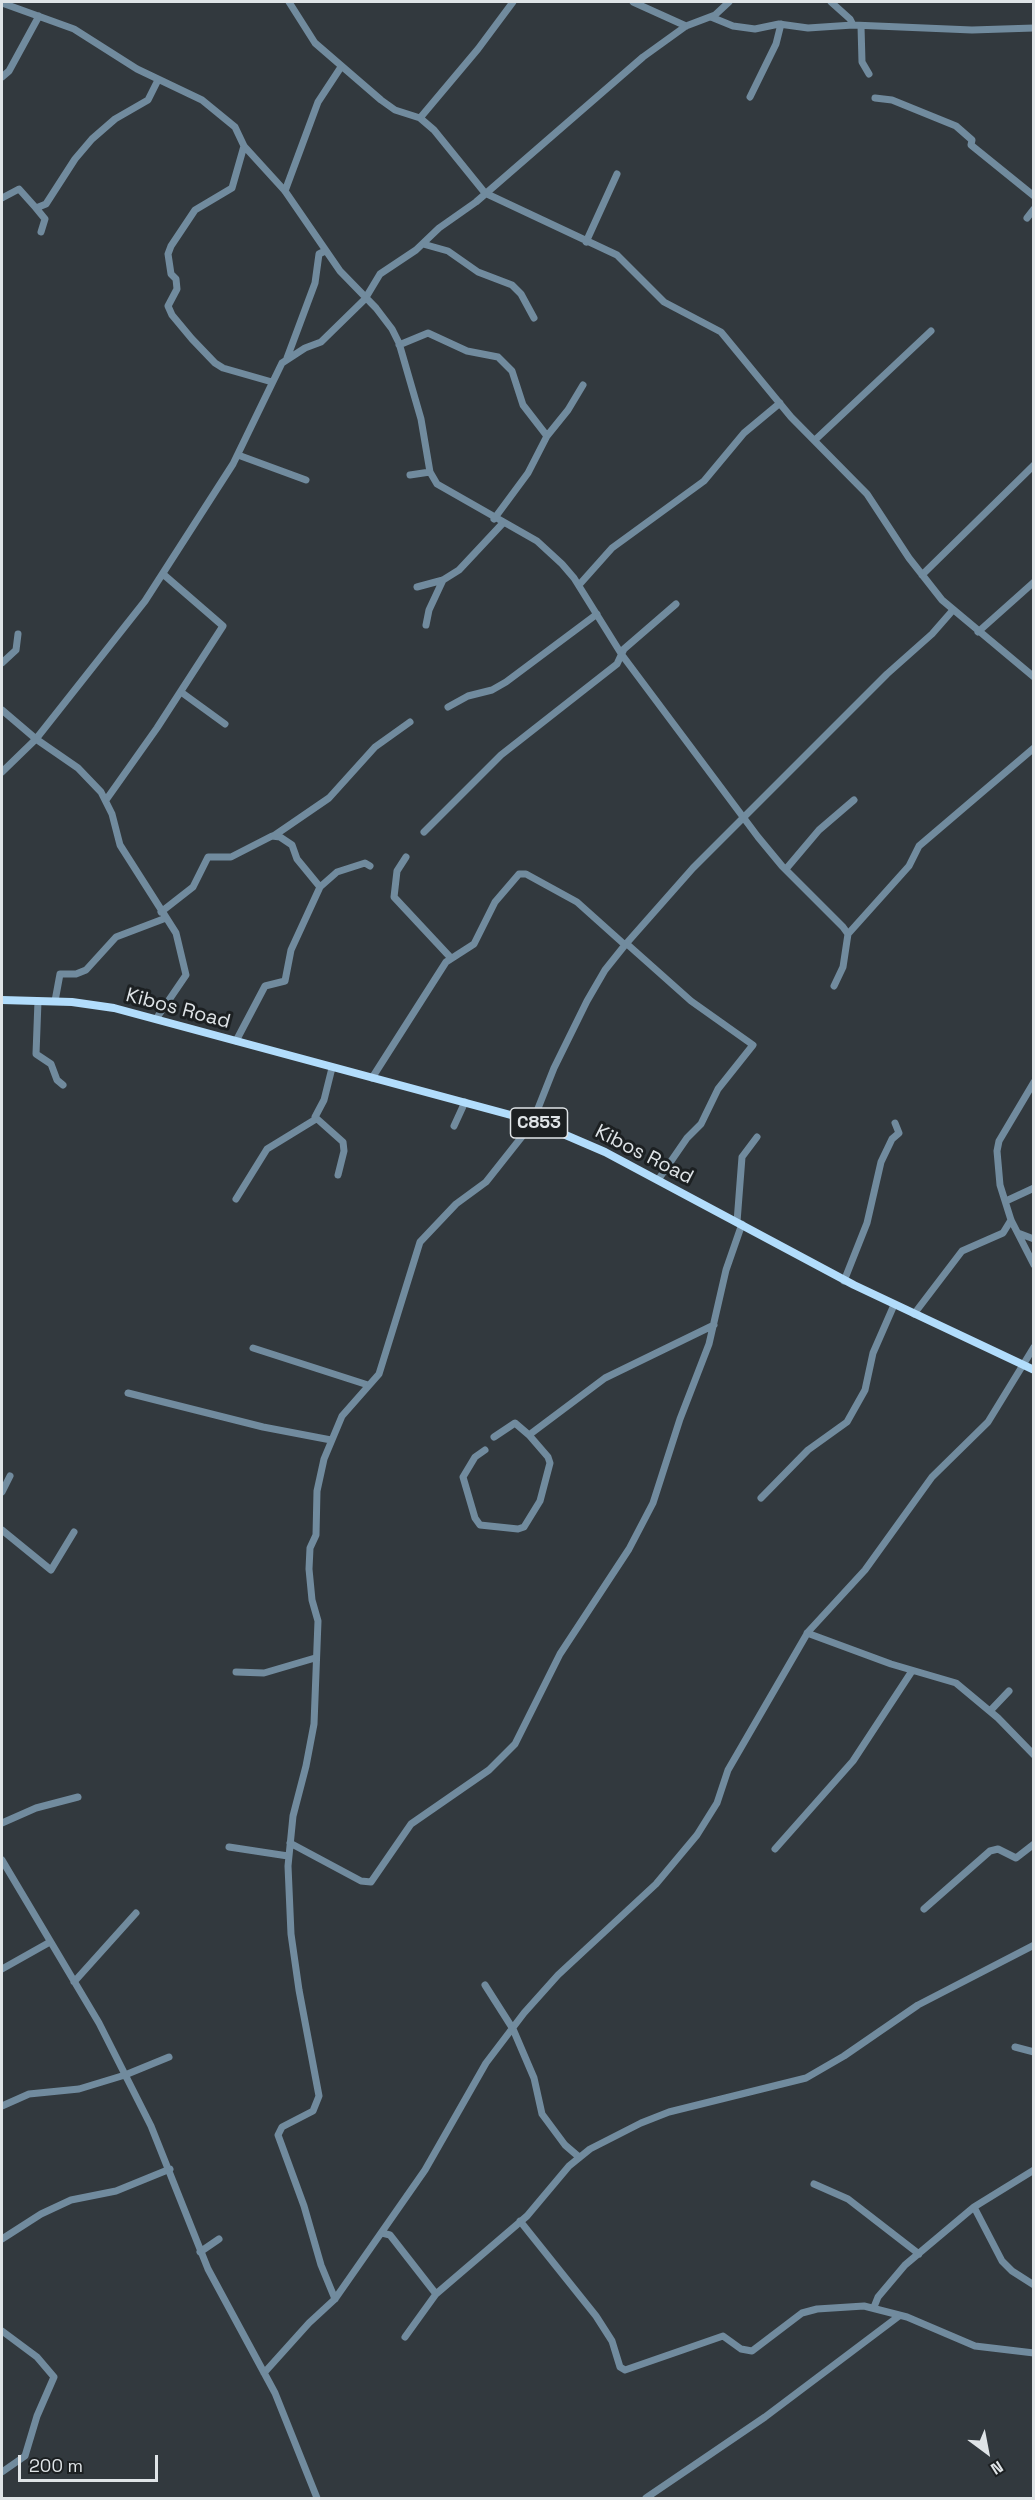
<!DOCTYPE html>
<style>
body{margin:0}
#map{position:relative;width:1035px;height:2500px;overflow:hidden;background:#32393e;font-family:"Space Grotesk",sans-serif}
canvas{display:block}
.frame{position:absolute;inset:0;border:3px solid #dfe4e7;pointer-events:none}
.north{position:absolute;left:957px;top:2422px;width:60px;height:60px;-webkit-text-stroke:4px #1c2022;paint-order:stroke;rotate:148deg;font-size:16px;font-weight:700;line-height:24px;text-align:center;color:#dfe4e7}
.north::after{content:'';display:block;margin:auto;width:21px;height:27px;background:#dfe4e7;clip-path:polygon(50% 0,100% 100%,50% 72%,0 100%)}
.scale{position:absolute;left:18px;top:2455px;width:140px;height:27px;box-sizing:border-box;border:3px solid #dfe4e7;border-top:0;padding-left:8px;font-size:18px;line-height:21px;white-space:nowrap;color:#dfe4e7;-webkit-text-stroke:4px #1c2022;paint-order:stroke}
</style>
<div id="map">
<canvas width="1035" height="2500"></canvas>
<div class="frame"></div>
<div class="north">N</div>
<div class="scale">200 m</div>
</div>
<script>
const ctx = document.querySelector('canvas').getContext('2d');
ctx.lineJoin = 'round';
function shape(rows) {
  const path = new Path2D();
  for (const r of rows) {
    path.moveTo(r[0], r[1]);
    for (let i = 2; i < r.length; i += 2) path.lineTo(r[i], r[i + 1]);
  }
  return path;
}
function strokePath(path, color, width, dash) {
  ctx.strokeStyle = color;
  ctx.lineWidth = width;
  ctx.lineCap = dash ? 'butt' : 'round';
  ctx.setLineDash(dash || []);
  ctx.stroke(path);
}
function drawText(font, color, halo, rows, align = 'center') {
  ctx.font = font + ' "Space Grotesk",sans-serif';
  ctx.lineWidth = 6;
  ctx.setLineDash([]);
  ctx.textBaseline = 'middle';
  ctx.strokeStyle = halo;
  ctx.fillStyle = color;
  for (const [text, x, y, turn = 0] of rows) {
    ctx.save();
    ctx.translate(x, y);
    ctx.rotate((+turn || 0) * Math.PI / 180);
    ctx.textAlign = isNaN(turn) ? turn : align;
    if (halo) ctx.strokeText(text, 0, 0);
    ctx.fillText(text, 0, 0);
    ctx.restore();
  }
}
strokePath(shape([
 [289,2,315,43,381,100,395,110,420,118,434,130,485,193,617,255,664,302,721,332,791,417,867,494,909,558,942,600,1034,677],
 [633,2,686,26],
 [831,2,850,19,853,25],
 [2,3,74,29,137,69,202,100,235,127,244,146,285,191,340,271,376,308,392,329,399,343,421,419,430,472,437,484,537,541,562,564,574,578,622,655,758,837,782,866,843,927,848,934,843,967,834,986],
 [711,17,733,26,755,29,779,24,808,28,853,25,972,30,1034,28],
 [861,26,862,62,869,74],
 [2,77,9,71,39,16],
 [750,97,776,44,781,24],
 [875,98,892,100,956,126,972,140,971,145,1034,196],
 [420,118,478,49,513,2],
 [244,146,232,188,195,210,171,246,168,254,171,274,176,279,177,289,168,306,172,315,192,339,215,363,223,368,272,382],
 [285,191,318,102,341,67],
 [2,198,19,189,36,208,46,204,75,159,92,139,115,119,148,100,158,80],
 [36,208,45,219,41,232],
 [1027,218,1034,209],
 [586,242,617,174],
 [423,244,448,251,478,272,512,285,521,294,534,318],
 [399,345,428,333,467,351,498,357,512,371,523,405,547,436],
 [287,358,315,283,319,254,325,251],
 [815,440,931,331],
 [238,455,306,480],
 [410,475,430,472],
 [494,519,528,473,547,436,568,410,583,385],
 [922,575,1034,465],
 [579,585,612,548,704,481,744,433,780,403],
 [417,587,443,580,459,570,503,523],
 [426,625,429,610,443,580],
 [978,632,1034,582],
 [2,663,16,650,18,634],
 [181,692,225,724],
 [448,707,468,696,492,690,506,682,597,614],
 [2,710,36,739,78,768,101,792,112,814,120,845,176,933,186,975,156,1019],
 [2,772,36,739,145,601,233,464,282,363,305,348,321,342,365,299,380,274,416,250,439,228,476,202,643,57,686,26,715,15,729,2],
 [106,800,157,728,223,626,163,574],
 [424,832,501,755,617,664,624,649,676,604],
 [275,835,329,798,375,747,410,722],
 [406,857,397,871,394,897,450,957],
 [786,869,819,830,854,800],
 [161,912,193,887,208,857,231,857,272,836,280,837,292,845,297,859,320,887],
 [848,934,909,866,919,846,1034,748],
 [627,944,691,1001,753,1045,718,1089,701,1124,687,1138,658,1180],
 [38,1001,36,1054,51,1064,57,1080,63,1085],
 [55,1001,60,974,76,974,86,970,116,937,166,918],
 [236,1041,265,986,285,981,291,950,320,887,337,872,365,863,370,866],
 [332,1068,324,1100,315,1117,343,1142,344,1151,338,1175],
 [372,1078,446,962,474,944,495,902,519,874,526,874,577,902,625,945],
 [1034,1082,999,1141,997,1151,1000,1185,1011,1220,1034,1265],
 [533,1121,554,1068,587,1001,605,970,625,945,693,868,887,674,932,634,953,610],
 [454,1126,465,1102],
 [236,1199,267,1149,316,1119],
 [1006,1201,1034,1188],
 [737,1222,742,1157,757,1137],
 [1018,1233,1034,1239],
 [844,1281,867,1223,881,1162,892,1139,899,1133,895,1123],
 [914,1314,962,1251,1003,1233,1011,1220],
 [253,1348,368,1385],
 [128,1393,263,1427,331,1440],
 [494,1437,515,1423,529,1435,605,1378,714,1325],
 [485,1450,475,1457,463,1477,475,1518,480,1525,518,1529,524,1527,540,1501,550,1463,548,1457,529,1435],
 [2,1492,10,1476],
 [761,1498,808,1450,847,1422,865,1390,873,1353,894,1305],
 [2,1530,51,1570,74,1532],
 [807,1633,891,1664,956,1683,998,1718,1034,1755],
 [236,1672,264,1673,315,1658],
 [990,1711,1009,1691],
 [2,1823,36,1808,78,1797],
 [290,1843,361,1881,371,1882,411,1824,489,1770,515,1744,560,1654,629,1549,653,1503,680,1419,709,1344,726,1270,742,1224],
 [229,1847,288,1856],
 [775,1849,853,1761,912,1671],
 [2,1860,99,2023,151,2126,208,2269,275,2393,317,2498],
 [924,1909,990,1851,998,1849,1016,1858,1034,1844],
 [2,1969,50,1942],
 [74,1982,136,1913],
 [485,1985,513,2029,534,2078,542,2114,565,2145,579,2157],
 [1015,2047,1034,2052],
 [2,2106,29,2094,79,2089,125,2075,169,2057],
 [814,2184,848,2199,919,2254],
 [974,2207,1002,2261,1012,2271,1034,2285],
 [520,2221,596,2316,612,2341,620,2367,625,2370,723,2336,741,2349,752,2351,802,2313,817,2309,864,2306,907,2317,975,2346,1034,2353],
 [382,2233,390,2235,436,2294,527,2216,569,2166,590,2149,641,2123,669,2112,806,2078,844,2056,918,2005,1034,1945],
 [2,2239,41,2214,71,2200,116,2191,170,2169],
 [200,2252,219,2239],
 [335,2299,321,2265,304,2206,278,2135,282,2127,313,2111,319,2096,299,1990,291,1934,288,1866,293,1816,306,1766,314,1724,318,1621,312,1600,309,1569,310,1548,316,1535,317,1491,324,1459,342,1416,379,1374,420,1242,456,1204,486,1182,524,1134,528,1119],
 [874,2307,878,2297,905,2265,974,2207,1034,2170],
 [2,2331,37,2357,54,2377,37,2416,25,2456,2,2472],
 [405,2337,436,2294],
 [264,2373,309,2323,335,2299,425,2170,486,2063,524,2013,558,1975,656,1884,697,1835,717,1803,728,1770,808,1632,865,1570,932,1477,988,1422,1034,1347],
 [646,2498,765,2417,899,2316]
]), '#718b9e', 7);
strokePath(shape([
 [2,1000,72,1002,114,1008,533,1121,605,1152,854,1285,1034,1370]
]), '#b2ddfc', 8);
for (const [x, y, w] of [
 [539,1123,57]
]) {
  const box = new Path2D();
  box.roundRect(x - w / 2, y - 15, w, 30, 4.5);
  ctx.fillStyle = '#1c2022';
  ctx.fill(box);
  strokePath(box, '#dfe4e7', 1.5);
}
drawText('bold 18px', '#dfe4e7', null, [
 ["C853",539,1123]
]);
drawText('20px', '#dfe4e7', '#1c2022', [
 ["Kibos Road",178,1009,15],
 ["Kibos Road",644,1155,27]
]);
</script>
